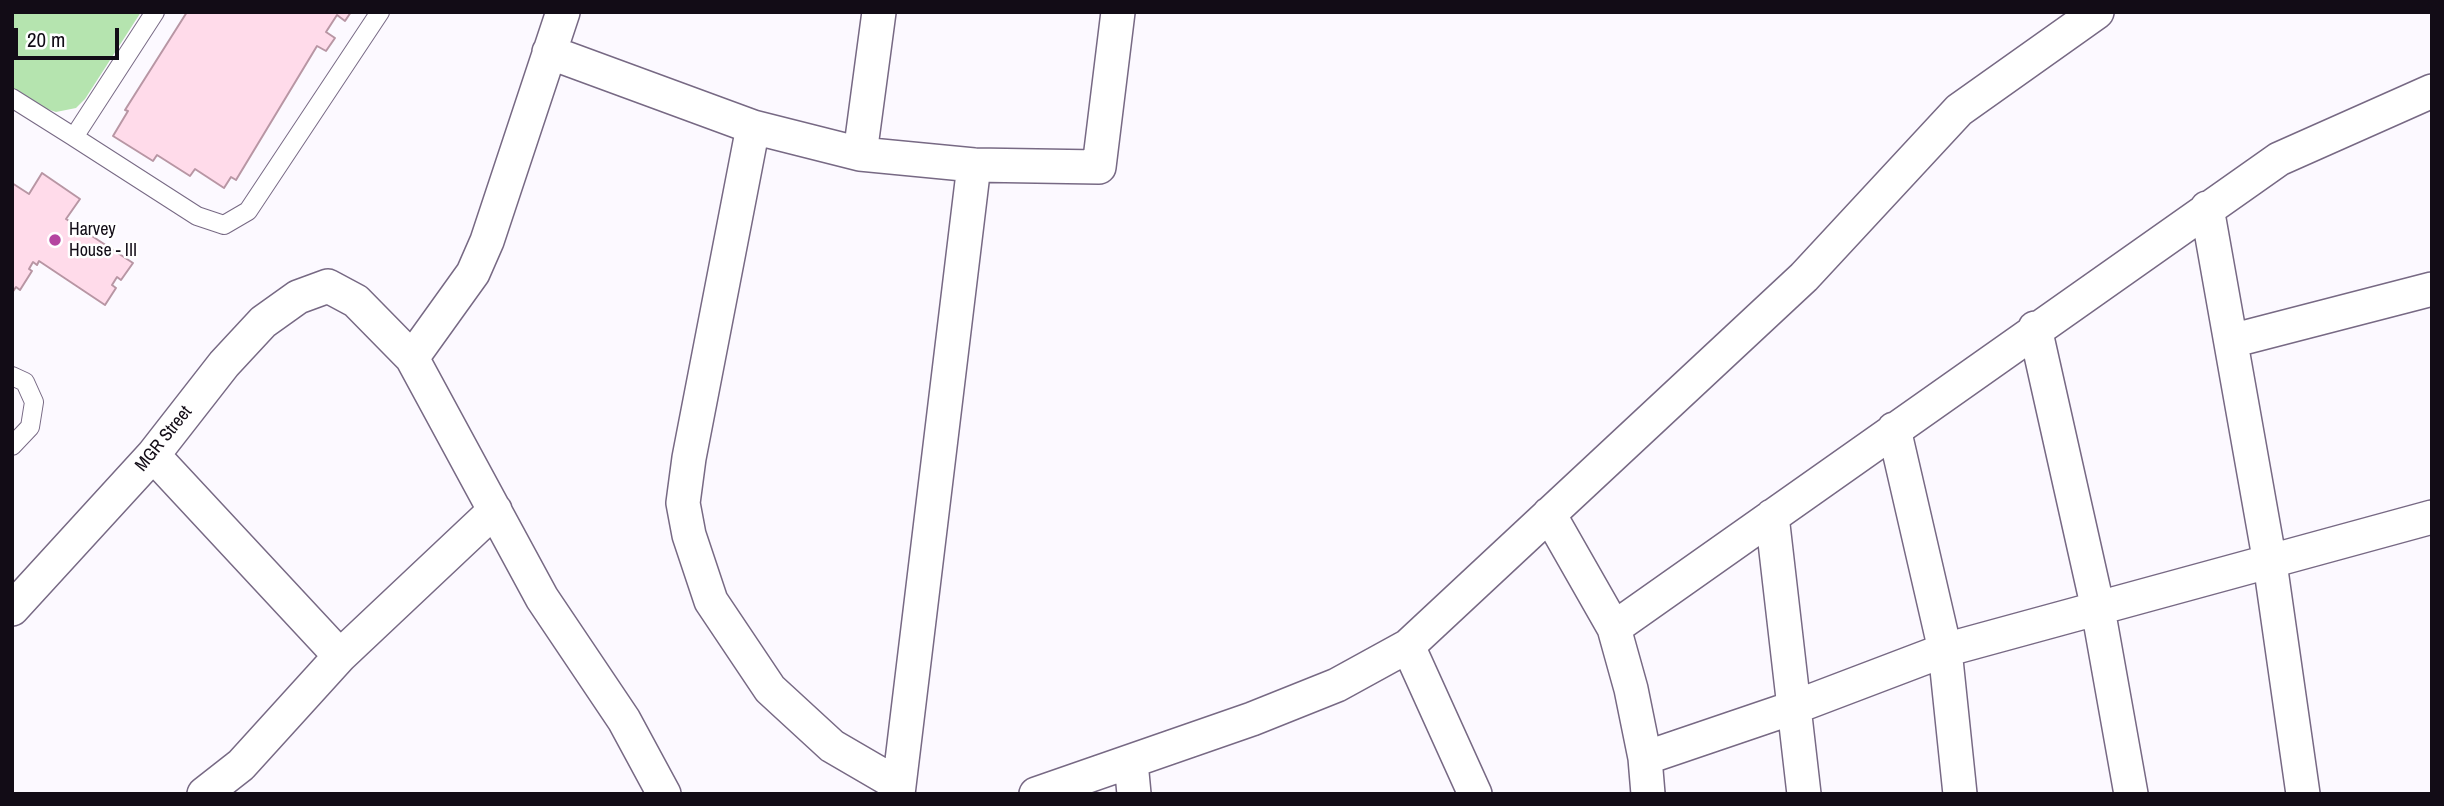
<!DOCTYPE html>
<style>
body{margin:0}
#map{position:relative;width:2444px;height:806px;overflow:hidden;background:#fcf9ff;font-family:"Archivo Narrow",sans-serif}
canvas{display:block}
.frame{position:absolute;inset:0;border:14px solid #120c16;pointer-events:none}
.scale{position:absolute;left:14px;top:28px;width:105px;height:32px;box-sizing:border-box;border:4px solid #120c16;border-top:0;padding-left:9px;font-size:21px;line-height:24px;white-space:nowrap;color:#120c16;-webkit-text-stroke:5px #fff;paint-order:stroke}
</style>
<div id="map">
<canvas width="2444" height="806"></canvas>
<div class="frame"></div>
<div class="scale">20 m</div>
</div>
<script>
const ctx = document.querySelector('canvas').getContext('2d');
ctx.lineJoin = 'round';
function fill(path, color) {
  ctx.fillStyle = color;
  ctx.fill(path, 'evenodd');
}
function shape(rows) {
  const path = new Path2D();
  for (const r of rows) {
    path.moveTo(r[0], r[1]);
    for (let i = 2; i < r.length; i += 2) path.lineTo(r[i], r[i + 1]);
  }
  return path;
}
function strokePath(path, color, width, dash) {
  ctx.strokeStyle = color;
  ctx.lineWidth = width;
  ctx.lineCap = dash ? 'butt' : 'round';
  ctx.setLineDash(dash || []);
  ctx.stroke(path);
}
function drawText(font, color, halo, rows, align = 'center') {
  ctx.font = font + ' "Archivo Narrow",sans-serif';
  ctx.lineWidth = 5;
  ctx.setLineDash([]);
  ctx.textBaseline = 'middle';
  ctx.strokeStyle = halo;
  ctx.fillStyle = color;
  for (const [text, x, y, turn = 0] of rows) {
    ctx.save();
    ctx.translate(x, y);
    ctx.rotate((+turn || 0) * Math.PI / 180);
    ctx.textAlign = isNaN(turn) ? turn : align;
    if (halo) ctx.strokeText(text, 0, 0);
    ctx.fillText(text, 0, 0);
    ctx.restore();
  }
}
fill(shape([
 [12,12,141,12,85,99,76,108,56,112,44,108,12,88]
]), '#b5e4af');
const building = shape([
 [187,12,351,12,345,21,337,15,326,32,335,38,326,51,317,46,236,180,231,177,224,188,195,169,190,176,157,155,153,161,113,136,128,111,125,110,187,12],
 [42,173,80,199,66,219,133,263,121,280,117,277,112,285,116,288,105,305,39,261,37,265,33,262,29,269,32,271,20,290,16,287,12,293,12,183,29,194,42,173]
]);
fill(building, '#ffdbea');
strokePath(building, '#b896a4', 2);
const service = shape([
 [12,98,74,137,155,12],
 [74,137,197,216,224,225,248,211,380,12],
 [12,376,25,382,34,402,30,427,12,446]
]);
const minor = shape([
 [549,52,753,127,860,154,974,165,1099,167,1118,12],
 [753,127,689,458,683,503,689,535,711,601,770,689,832,746,899,785],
 [860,154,879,12],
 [2207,208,2270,563,2303,794],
 [2035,328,2098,609,2131,794],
 [2231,341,2432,289],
 [412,358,473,273,487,241,563,12],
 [1894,429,1945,650,1960,794],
 [153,455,340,656],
 [1549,514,1614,628,1631,689,1645,758,1648,794],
 [1772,516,1804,794],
 [12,609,153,455,224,364,263,322,298,297,328,286,356,301,412,358,542,598,624,720,664,794],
 [1614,628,2279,159,2432,91],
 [1408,646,1475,794],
 [1645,758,1795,707,1945,650,2432,517],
 [1131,762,1134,794],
 [204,794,241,765,340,656,495,510],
 [898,794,974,165],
 [1036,794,1252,719,1337,685,1408,646,1804,277,1959,110,2097,12]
]);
strokePath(service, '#776984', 20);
strokePath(minor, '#776984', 36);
strokePath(service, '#fff', 18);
strokePath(minor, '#fff', 33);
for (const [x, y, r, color] of [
 [55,240,7,"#b544a0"]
]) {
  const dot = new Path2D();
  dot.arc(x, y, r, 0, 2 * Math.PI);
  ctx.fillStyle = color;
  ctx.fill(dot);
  strokePath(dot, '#fff', 2.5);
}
drawText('18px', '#120c16', '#fff', [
 ["Harvey",69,230],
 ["House - III",69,251]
], 'left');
drawText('18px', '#120c16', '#fff', [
 ["MGR Street",164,439,-51]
]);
</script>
